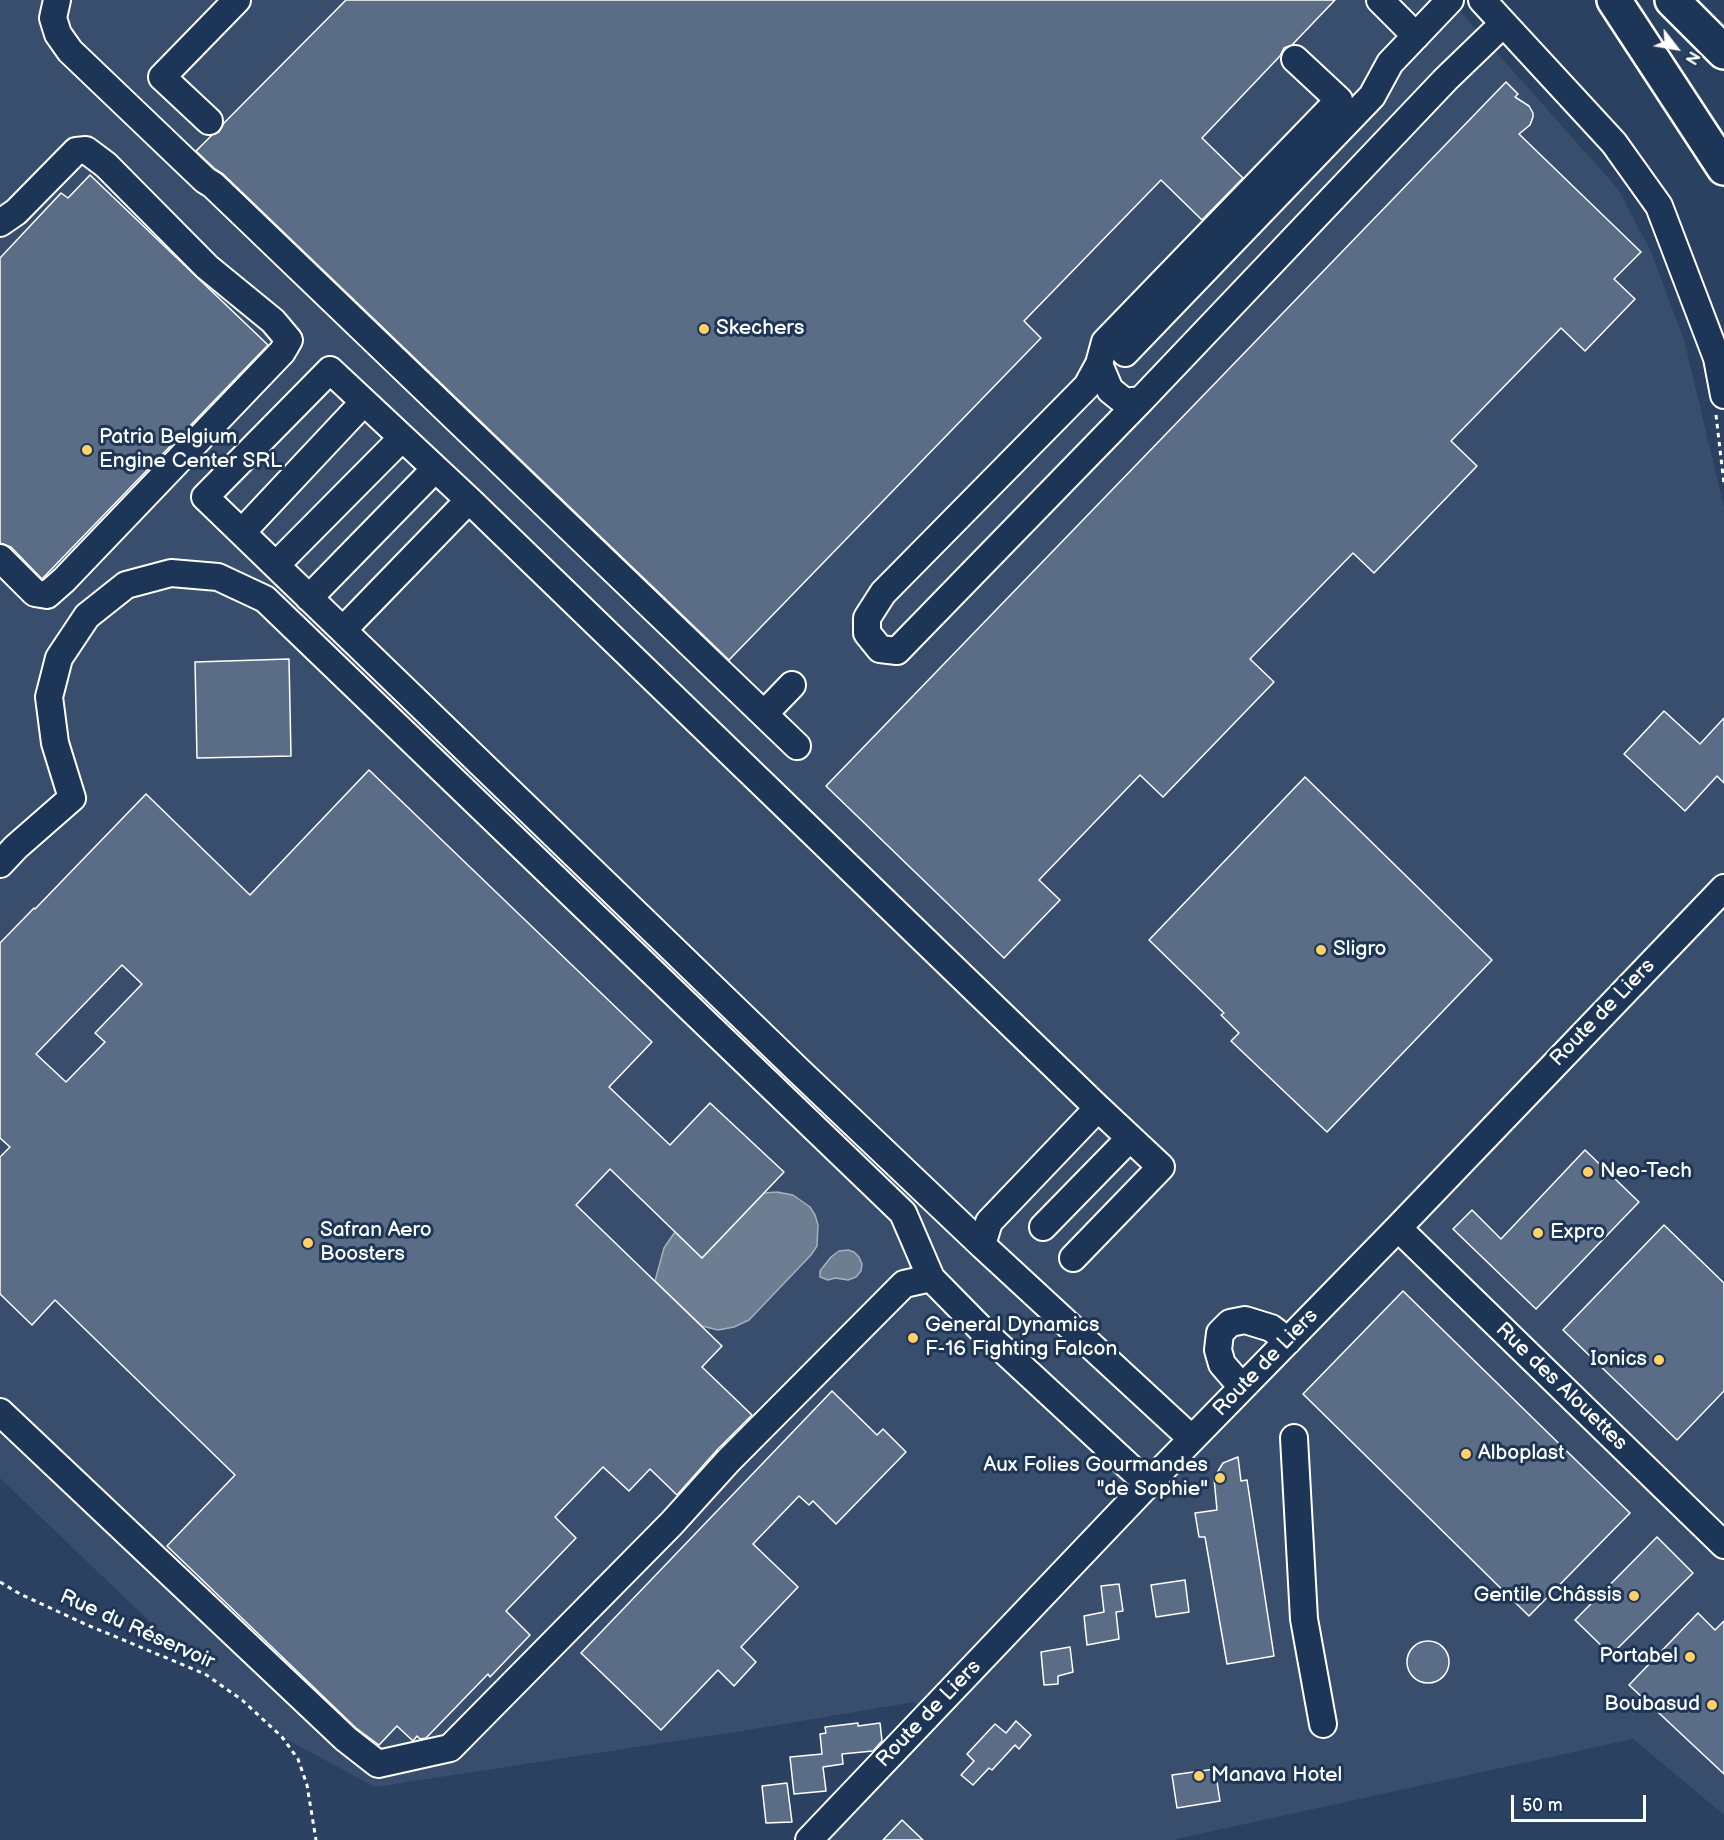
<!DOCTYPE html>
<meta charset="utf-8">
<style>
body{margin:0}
#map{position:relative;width:1724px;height:1840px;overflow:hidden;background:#2a4161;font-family:"Balsamiq Sans",sans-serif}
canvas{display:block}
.north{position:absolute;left:1646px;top:18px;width:60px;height:60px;-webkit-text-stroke:4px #1d3557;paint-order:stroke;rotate:121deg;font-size:16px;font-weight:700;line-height:24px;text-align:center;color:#fff}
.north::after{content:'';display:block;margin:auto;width:21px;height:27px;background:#fff;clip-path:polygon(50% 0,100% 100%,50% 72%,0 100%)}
.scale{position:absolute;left:1511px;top:1795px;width:135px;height:27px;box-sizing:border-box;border:3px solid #fff;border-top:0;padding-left:8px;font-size:18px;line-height:21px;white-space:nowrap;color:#fff;-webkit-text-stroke:4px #1d3557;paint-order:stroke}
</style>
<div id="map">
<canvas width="1724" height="1840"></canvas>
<div class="north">N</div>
<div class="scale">50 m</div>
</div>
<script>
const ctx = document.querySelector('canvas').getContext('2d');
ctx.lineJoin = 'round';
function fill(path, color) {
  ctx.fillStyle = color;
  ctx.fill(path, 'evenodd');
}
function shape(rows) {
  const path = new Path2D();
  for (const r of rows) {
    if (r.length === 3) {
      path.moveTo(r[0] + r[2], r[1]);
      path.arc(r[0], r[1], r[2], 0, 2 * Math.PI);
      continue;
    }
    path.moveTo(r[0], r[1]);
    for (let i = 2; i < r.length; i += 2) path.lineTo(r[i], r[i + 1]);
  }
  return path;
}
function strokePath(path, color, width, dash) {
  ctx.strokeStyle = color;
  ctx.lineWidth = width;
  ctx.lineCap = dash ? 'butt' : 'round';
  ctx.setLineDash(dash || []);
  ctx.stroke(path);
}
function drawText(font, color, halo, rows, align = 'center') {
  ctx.font = font + ' "Balsamiq Sans",sans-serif';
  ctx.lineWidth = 6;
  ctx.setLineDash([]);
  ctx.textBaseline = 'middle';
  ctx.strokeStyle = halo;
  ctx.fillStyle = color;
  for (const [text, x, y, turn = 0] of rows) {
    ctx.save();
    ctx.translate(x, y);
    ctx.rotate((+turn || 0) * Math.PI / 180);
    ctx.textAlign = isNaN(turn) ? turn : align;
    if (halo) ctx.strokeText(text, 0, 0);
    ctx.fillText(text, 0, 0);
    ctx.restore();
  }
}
fill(shape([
 [0,0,1450,0,1618,189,1651,252,1684,340,1724,507,1724,1815,1633,1739,1172,1840,826,1840,937,1723,914,1702,748,1730,375,1787,282,1737,242,1699,200,1670,0,1478]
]), '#394e6c');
const water = shape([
 [777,1192,793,1195,810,1207,815,1215,818,1225,817,1246,811,1255,749,1320,734,1327,718,1330,702,1326,655,1281,664,1248,675,1232,702,1258,764,1193,777,1192],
 [848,1250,854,1252,859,1257,862,1264,861,1271,856,1277,848,1280,835,1278,828,1280,820,1277,820,1271,831,1257,839,1251,848,1250]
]);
fill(water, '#6d7d92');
strokePath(water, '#a7b1be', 1.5);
const building = shape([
 [346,0,1335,0,1292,45,1284,48,1280,56,1202,138,1243,178,1202,220,1161,180,1024,321,1041,338,729,660,223,174,214,168,196,151,212,135,219,132,224,123,346,0],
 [1506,82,1518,94,1515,97,1529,106,1533,113,1533,117,1530,125,1519,134,1641,252,1614,279,1635,299,1585,351,1561,328,1451,441,1477,466,1374,573,1353,553,1250,659,1274,682,1163,797,1140,775,1039,880,1060,900,1004,958,826,786,1506,82],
 [90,175,268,345,42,579,11,547,0,543,0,258,61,193,68,198,90,175],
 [289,659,291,756,197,758,195,662,289,659],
 [1664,711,1700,744,1724,718,1724,783,1717,776,1685,811,1624,754,1664,711],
 [369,770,652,1042,609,1087,670,1145,710,1103,784,1172,702,1258,610,1169,576,1205,722,1346,702,1367,752,1415,717,1450,677,1495,650,1469,629,1491,603,1467,555,1517,576,1538,506,1611,530,1635,490,1677,488,1674,426,1738,420,1739,417,1736,413,1741,397,1726,379,1745,356,1728,167,1546,235,1475,55,1300,32,1325,0,1294,0,1157,10,1147,0,1138,0,943,34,908,35,909,146,794,250,895,369,770],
 [122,965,142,984,95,1033,105,1042,66,1082,36,1054,122,965],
 [1305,777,1492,960,1327,1132,1231,1041,1239,1033,1221,1015,1224,1013,1149,940,1305,777],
 [1585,1150,1639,1202,1536,1309,1453,1229,1472,1210,1501,1239,1585,1150],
 [1664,1225,1724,1283,1724,1391,1677,1440,1563,1330,1664,1225],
 [1403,1291,1630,1513,1529,1616,1303,1394,1403,1291],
 [832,1391,877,1435,883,1429,906,1452,836,1524,813,1501,809,1505,799,1496,753,1544,798,1587,741,1647,756,1662,734,1686,718,1670,661,1730,581,1653,832,1391],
 [1238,1457,1241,1481,1247,1480,1274,1656,1227,1664,1205,1537,1199,1537,1195,1513,1217,1510,1214,1478,1223,1463,1238,1457],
 [1657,1537,1693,1573,1611,1655,1575,1620,1657,1537],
 [1185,1580,1189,1612,1156,1617,1151,1585,1185,1580],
 [1119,1584,1123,1611,1116,1612,1119,1639,1087,1645,1084,1616,1104,1612,1101,1586,1119,1584],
 [1698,1613,1715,1630,1724,1621,1724,1774,1629,1685,1698,1613],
 [1428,1662,21],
 [1070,1647,1073,1672,1058,1676,1058,1684,1044,1685,1041,1652,1070,1647],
 [1016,1721,1031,1735,1019,1749,1015,1745,992,1770,989,1768,973,1785,961,1775,974,1761,967,1754,995,1724,1006,1733,1016,1721],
 [858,1723,858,1726,880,1723,882,1741,873,1751,842,1754,843,1764,823,1767,826,1791,794,1794,790,1757,822,1754,820,1734,826,1733,825,1727,858,1723],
 [1215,1769,1220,1801,1177,1808,1172,1775,1215,1769],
 [787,1783,792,1822,766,1823,762,1786,787,1783],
 [902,1820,923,1840,883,1840,902,1820]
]);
fill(building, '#5b6c86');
strokePath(building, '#fff', 1.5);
const minor = shape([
 [57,0,53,18,58,34,70,51,205,180,213,185,797,746],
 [1380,0,1416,36],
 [1482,0,1614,143,1659,206,1717,358,1724,395],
 [1295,59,1339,100,1105,342,1099,364,1110,390,1125,402,1141,400,1446,79,1503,24],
 [209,121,162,77,237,0],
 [0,223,16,212,76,151,86,150,106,165,207,267,273,321,289,340,282,352,64,580,47,595,35,593,0,558],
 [1125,353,1372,96,1390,63,1450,0],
 [1099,364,1087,386,883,593,867,618,867,633,880,649,897,651,1141,400],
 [242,532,364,402],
 [276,565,402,438],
 [309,598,435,469],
 [343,630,469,500],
 [764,714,792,685],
 [0,864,16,847,72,798,55,743,49,697,59,658,87,616,126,585,171,573,218,577,265,599,903,1213,931,1278,986,1334,1148,1484],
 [1043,1227,1130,1138],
 [1398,1228,1724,1545],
 [982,1245,799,1071,205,497,330,370,469,500,1098,1108],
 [1073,1258,1161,1167,1098,1108,989,1222,982,1245,1192,1439],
 [1242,1387,1222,1364,1218,1350,1220,1333,1230,1323,1245,1320,1271,1328,1288,1341],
 [0,1412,346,1739,378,1764,450,1748,672,1523,728,1461,904,1284,931,1278],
 [1294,1438,1304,1619,1323,1724],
 [809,1840,1148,1484,1398,1228,1724,888]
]);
const highway = shape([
 [1614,0,1724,168],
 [1672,0,1724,52]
]);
strokePath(minor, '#fff', 30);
strokePath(highway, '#fff', 38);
strokePath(shape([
 [1716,415,1724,484],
 [0,1582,20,1594,85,1624,205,1674,242,1700,282,1737,298,1759,307,1785,316,1840]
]), '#fff', 3, [4.5, 4.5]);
strokePath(minor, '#1d3557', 26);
strokePath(highway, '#1d3557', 33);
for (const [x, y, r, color] of [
 [704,329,6,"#ffd166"],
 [87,450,6,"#ffd166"],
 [1321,950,6,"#ffd166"],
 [1588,1172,6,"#ffd166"],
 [1538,1233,6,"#ffd166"],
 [308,1243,6,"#ffd166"],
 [913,1338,6,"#ffd166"],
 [1659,1360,6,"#ffd166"],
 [1466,1454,6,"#ffd166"],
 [1220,1478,6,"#ffd166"],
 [1634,1596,6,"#ffd166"],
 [1690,1657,6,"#ffd166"],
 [1712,1705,6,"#ffd166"],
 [1199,1776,6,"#ffd166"]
]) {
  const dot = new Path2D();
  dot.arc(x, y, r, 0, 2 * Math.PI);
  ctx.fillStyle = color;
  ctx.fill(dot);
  strokePath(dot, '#1d3557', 2);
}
drawText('21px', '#fff', '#1d3557', [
 ["Skechers",716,329],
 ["Patria Belgium",99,438],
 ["Engine Center SRL",99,462],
 ["Sligro",1333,950],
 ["Neo-Tech",1600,1172],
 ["Safran Aero",320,1231],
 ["Boosters",320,1255],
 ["Expro",1550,1233],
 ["General Dynamics",925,1326],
 ["F-16 Fighting Falcon",925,1350],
 ["Ionics",1647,1360,"right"],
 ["Alboplast",1478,1454],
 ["Aux Folies Gourmandes",1208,1466,"right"],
 ["\"de Sophie\"",1208,1490,"right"],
 ["Gentile Châssis",1622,1596,"right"],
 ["Portabel",1678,1657,"right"],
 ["Boubasud",1700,1705,"right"],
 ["Manava Hotel",1211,1776]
], 'left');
drawText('21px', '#fff', '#1d3557', [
 ["Route de Liers",1603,1013,-46],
 ["Route de Liers",1266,1363,-46],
 ["Rue des Alouettes",1561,1387,44],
 ["Rue du Réservoir",137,1630,24],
 ["Route de Liers",929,1714,-46]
]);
</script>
